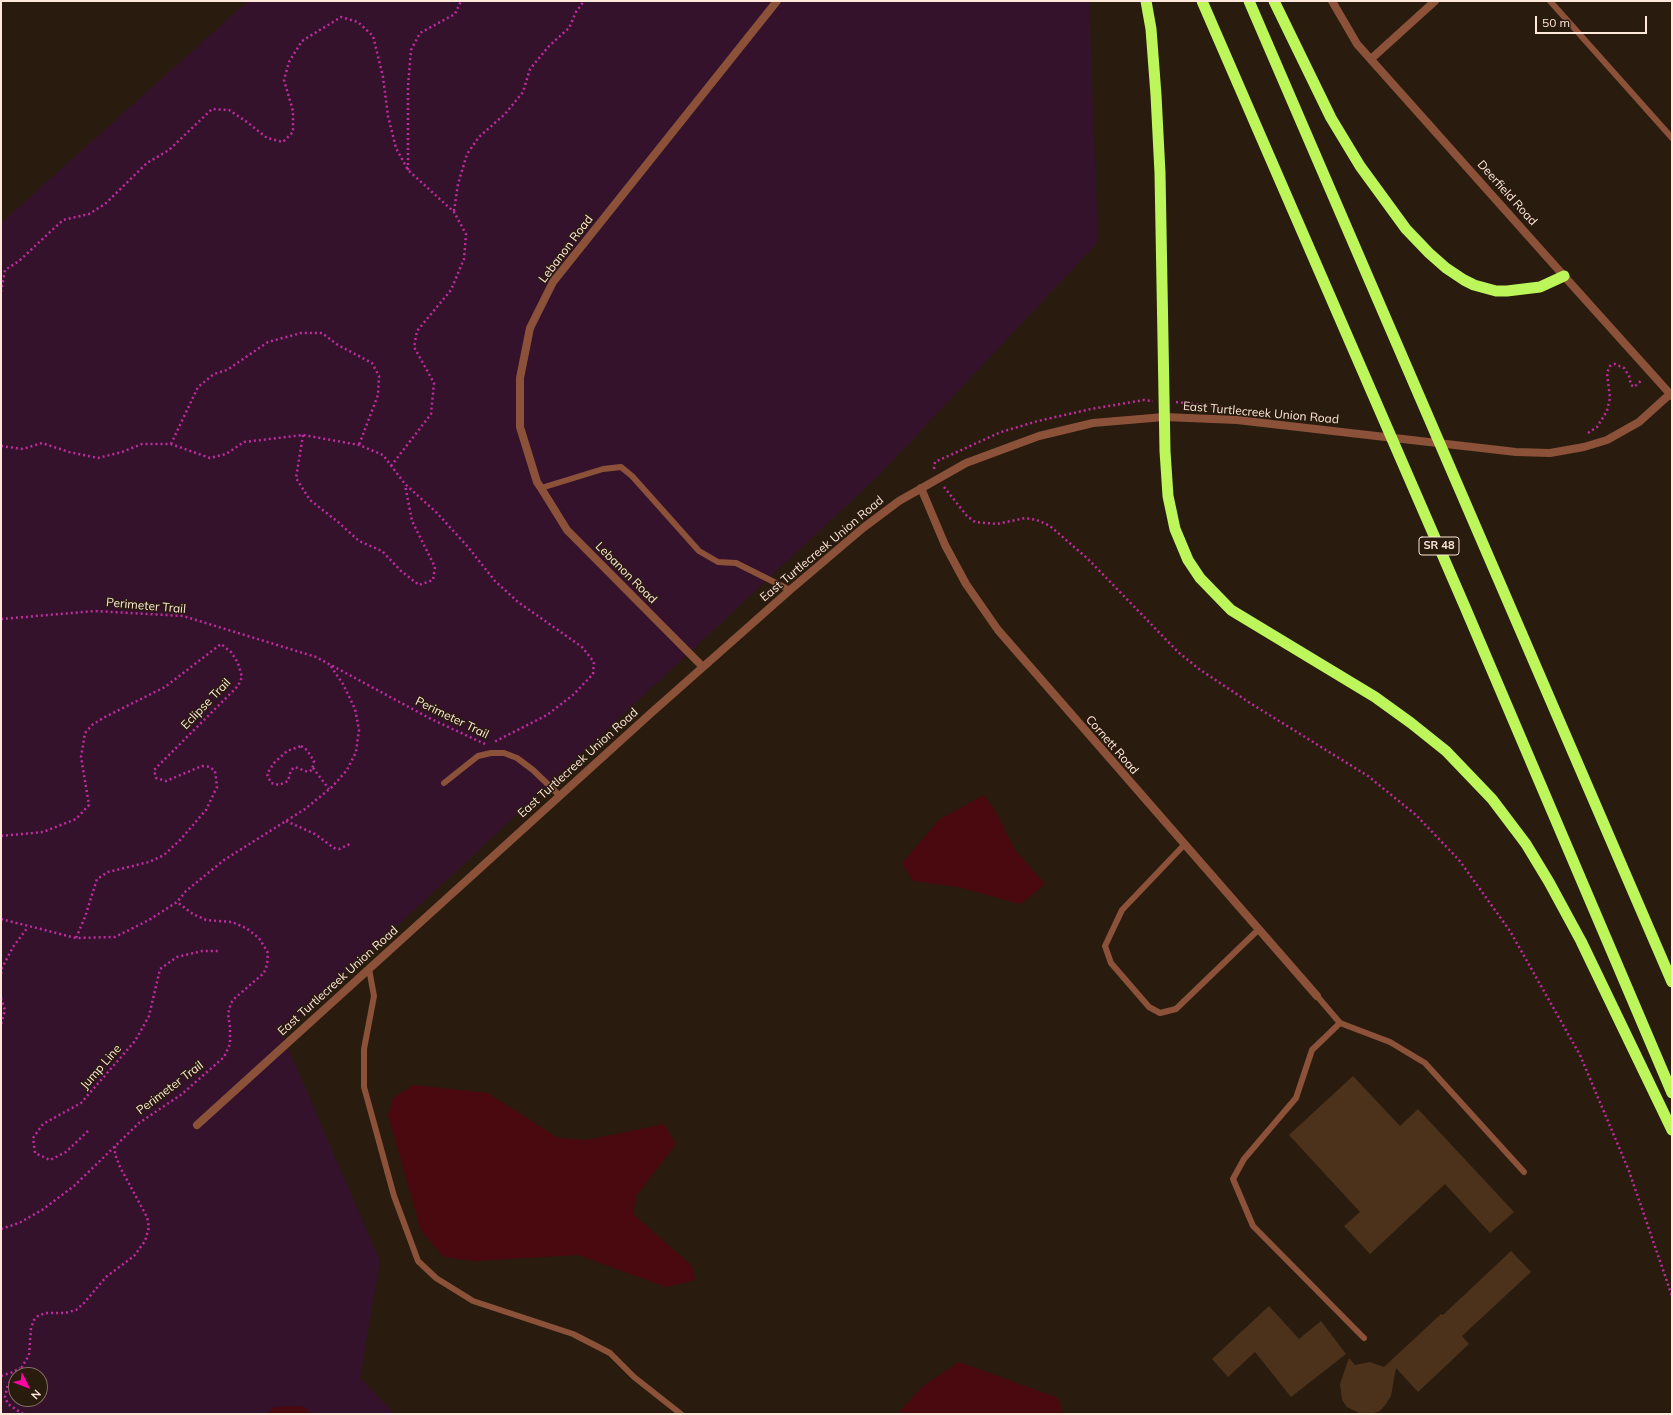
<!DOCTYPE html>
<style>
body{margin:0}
#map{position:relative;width:1673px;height:1415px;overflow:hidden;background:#2a1b0f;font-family:Mulish,sans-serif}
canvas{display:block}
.frame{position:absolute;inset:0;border:2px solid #ffe7d9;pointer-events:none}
.north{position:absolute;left:8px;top:1367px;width:40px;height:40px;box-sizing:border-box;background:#2a1b0f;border:1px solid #7f6d60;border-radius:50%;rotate:133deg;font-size:11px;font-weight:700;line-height:16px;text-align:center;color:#ffe7d9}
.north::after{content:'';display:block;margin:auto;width:14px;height:18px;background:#ff05a3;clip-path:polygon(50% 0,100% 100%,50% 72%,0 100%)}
.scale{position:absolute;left:1535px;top:16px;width:112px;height:18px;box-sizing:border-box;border:2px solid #ffe7d9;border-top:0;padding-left:5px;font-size:12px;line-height:14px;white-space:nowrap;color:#ffe7d9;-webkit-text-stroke:3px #2a1b0f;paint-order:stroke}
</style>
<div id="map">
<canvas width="1673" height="1415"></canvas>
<div class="frame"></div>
<div class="north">N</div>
<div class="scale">50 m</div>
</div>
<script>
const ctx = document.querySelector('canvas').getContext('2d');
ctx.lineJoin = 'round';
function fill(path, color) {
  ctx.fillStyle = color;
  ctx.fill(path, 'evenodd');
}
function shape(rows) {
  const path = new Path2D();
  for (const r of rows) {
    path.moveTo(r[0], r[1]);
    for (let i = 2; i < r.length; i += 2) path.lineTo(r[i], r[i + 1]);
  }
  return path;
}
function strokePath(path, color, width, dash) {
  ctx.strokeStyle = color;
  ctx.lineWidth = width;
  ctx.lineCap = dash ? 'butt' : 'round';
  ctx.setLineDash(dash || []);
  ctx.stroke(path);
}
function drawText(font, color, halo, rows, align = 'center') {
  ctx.font = font + ' Mulish,sans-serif';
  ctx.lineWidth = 3;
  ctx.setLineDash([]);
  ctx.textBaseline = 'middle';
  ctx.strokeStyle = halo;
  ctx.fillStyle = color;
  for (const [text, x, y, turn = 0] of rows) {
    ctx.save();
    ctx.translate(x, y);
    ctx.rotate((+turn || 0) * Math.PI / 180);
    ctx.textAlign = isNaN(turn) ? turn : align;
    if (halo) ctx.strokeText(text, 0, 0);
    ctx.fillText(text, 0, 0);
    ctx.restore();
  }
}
fill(shape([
 [248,1,1089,1,1098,242,880,474,282,1034,380,1261,360,1378,395,1414,1,1414,1,223],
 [16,1375,40,1375,40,1399,16,1399]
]), '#34122c');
fill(shape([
 [984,795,996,812,1015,850,1045,884,1021,904,958,887,913,881,902,863,940,819],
 [413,1085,488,1093,558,1138,587,1140,664,1124,676,1144,636,1196,633,1214,692,1266,695,1280,666,1287,578,1255,474,1261,444,1257,421,1231,388,1115,393,1098],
 [959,1362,1058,1398,1063,1414,897,1414,922,1387],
 [303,1406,311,1414,268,1414,274,1407]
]), '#4a080f');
fill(shape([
 [1353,1076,1400,1126,1418,1109,1514,1212,1490,1233,1445,1184,1370,1254,1344,1226,1360,1212,1289,1135],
 [1511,1251,1531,1272,1462,1336,1469,1344,1418,1392,1396,1368,1391,1396,1386,1404,1380,1411,1371,1414,1361,1414,1347,1407,1342,1400,1340,1384,1349,1358,1355,1365,1370,1362,1384,1367,1441,1314,1443,1315],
 [1269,1306,1299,1339,1321,1321,1346,1354,1291,1397,1255,1352,1228,1377,1212,1359]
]), '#4c321b');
strokePath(shape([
 [408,170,408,86,411,50,420,33,455,14,461,1],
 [454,211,458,184,467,154,479,137,505,114,523,92,530,69,549,46,569,28,576,12,584,1],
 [1,292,5,270,19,261,63,220,89,214,105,204,147,163,169,150,212,109,229,110,247,122,267,138,283,142,293,132,293,111,284,80,289,62,302,41,341,17,358,22,373,36,383,77,388,116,396,148,408,170,454,212,466,234,464,259,451,290,417,331,414,347,434,383,431,414,391,466],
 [1176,402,1222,407],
 [1588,433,1597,427,1607,411,1610,398,1607,373,1610,366,1615,364,1624,368,1629,376,1631,385,1634,387,1642,380],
 [303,435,296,478,310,500,338,522,359,541,382,551,401,571,419,585,433,580,435,567,412,521,405,485],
 [171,444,198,387,214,374,227,370,268,342,301,333,322,333,338,345,372,363,379,376,378,395,359,445],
 [1,446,23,449,42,443,69,452,98,458,122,452,142,444,171,444,210,458,226,454,244,442,303,435,359,445,383,455,405,484,437,513,468,547,495,581,518,602,582,647,594,662,593,674,573,695,547,715,494,742],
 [934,469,935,462,1001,432,1038,421,1091,409,1144,400,1153,401],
 [944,487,967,516,975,522,997,524,1025,518,1037,520,1050,526,1088,559,1178,652,1199,669,1250,703,1368,776,1416,815,1459,860,1510,931,1580,1055,1629,1171,1672,1296],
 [1,619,95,611,183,616,316,657,431,719,485,744],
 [301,746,307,750,314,761,312,770,308,772,295,767,291,770,288,781,284,783,279,785,271,783,267,774,274,763,287,751,301,746],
 [313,768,329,789],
 [286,821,315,834,334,848,339,849,350,844],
 [1,836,43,832,76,819,89,805,81,757,85,733,92,725,103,718,165,687,221,644,231,652,238,663,242,677,238,686,154,770,156,778,166,781,202,766,210,767,215,771,217,787,206,810,180,840,164,855,149,862,108,872,97,879,85,917,76,938],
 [1,919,76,938,115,937,149,920,177,902,186,891,224,860,305,809,332,787,347,770,356,752,359,730,355,709,343,684,330,665],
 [1,974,2,968,13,947,28,927],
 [1,998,5,1010,1,1024],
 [88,1131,66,1152,50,1160,35,1153,33,1138,43,1124,81,1103,135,1041,149,1016,160,969,177,957,202,951,219,951],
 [1,1229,19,1223,42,1210,74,1186,139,1123,182,1094,224,1057,230,1044,230,1027,228,1014,231,1003,235,998,264,973,267,965,268,953,259,938,246,928,232,922,206,920,193,914,177,902],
 [1,1376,13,1372,20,1368],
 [23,1414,8,1404,5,1397,8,1384,19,1372,29,1355,31,1328,34,1320,39,1315,47,1313,65,1313,76,1310,84,1303,106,1277,134,1256,145,1241,149,1227,147,1217,120,1167,115,1154,115,1145]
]), '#c12ba2', 2.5, [2, 3]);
strokePath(shape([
 [1550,1,1672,138],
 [541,488,603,469,621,467,632,476,699,551,718,562,736,563,790,590],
 [444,783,478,756,491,753,504,753,517,758,533,770,559,795],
 [1184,845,1122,910,1105,946,1111,963,1149,1007,1160,1013,1176,1009,1259,929],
 [369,969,374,996,364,1049,364,1087,394,1196,418,1261,436,1278,473,1301,573,1334,610,1353,634,1377,681,1414],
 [1317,996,1340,1023,1390,1042,1425,1063,1524,1172],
 [1340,1023,1312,1050,1296,1098,1244,1159,1233,1179,1253,1226,1364,1338]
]), '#8b5239', 6);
strokePath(shape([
 [1332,1,1357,44,1564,276],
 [1371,59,1435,1],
 [921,488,945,545,966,584,998,630,1317,996],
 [703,667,567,530,541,488,537,482,520,427,520,378,530,328,553,282,777,1],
 [197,1125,650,714,790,590,863,528,899,501,966,463,1039,436,1093,423,1164,417]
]), '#8b5239', 8);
strokePath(shape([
 [1564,276,1672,396],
 [1164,417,1237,420,1516,452,1550,453,1584,447,1607,440,1639,422,1670,394]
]), '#8b5239', 8);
strokePath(shape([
 [1146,1,1151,29,1156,95,1160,173,1165,451,1168,496,1175,529,1188,560,1200,578,1231,610,1375,697,1411,723,1446,751,1492,799,1526,844,1549,882,1581,941,1672,1130],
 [1202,1,1465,607,1672,1093],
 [1249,1,1672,982],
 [1274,1,1331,118,1360,166,1406,229,1429,253,1446,268,1464,280,1474,285,1496,291,1507,291,1540,287,1564,276]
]), '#bcf65a', 11);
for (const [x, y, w] of [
 [1439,546,40]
]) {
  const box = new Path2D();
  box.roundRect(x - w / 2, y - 9, w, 18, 3);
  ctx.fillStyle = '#2a1b0f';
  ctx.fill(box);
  strokePath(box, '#ffe7d9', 1);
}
drawText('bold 11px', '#ffe7d9', null, [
 ["SR 48",1439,546]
]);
drawText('12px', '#ffe7d9', '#2a1b0f', [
 ["Deerfield Road",1507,193,48],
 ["Lebanon Road",566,249,-53],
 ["East Turtlecreek Union Road",1261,413,5],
 ["East Turtlecreek Union Road",822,549,-40],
 ["Lebanon Road",626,573,45],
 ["Perimeter Trail",146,606,5],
 ["Eclipse Trail",206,704,-46],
 ["Perimeter Trail",452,718,26],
 ["Cornett Road",1112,745,49],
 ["East Turtlecreek Union Road",578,763,-42],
 ["East Turtlecreek Union Road",338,981,-42],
 ["Jump Line",101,1067,-49],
 ["Perimeter Trail",170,1088,-37]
]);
</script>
